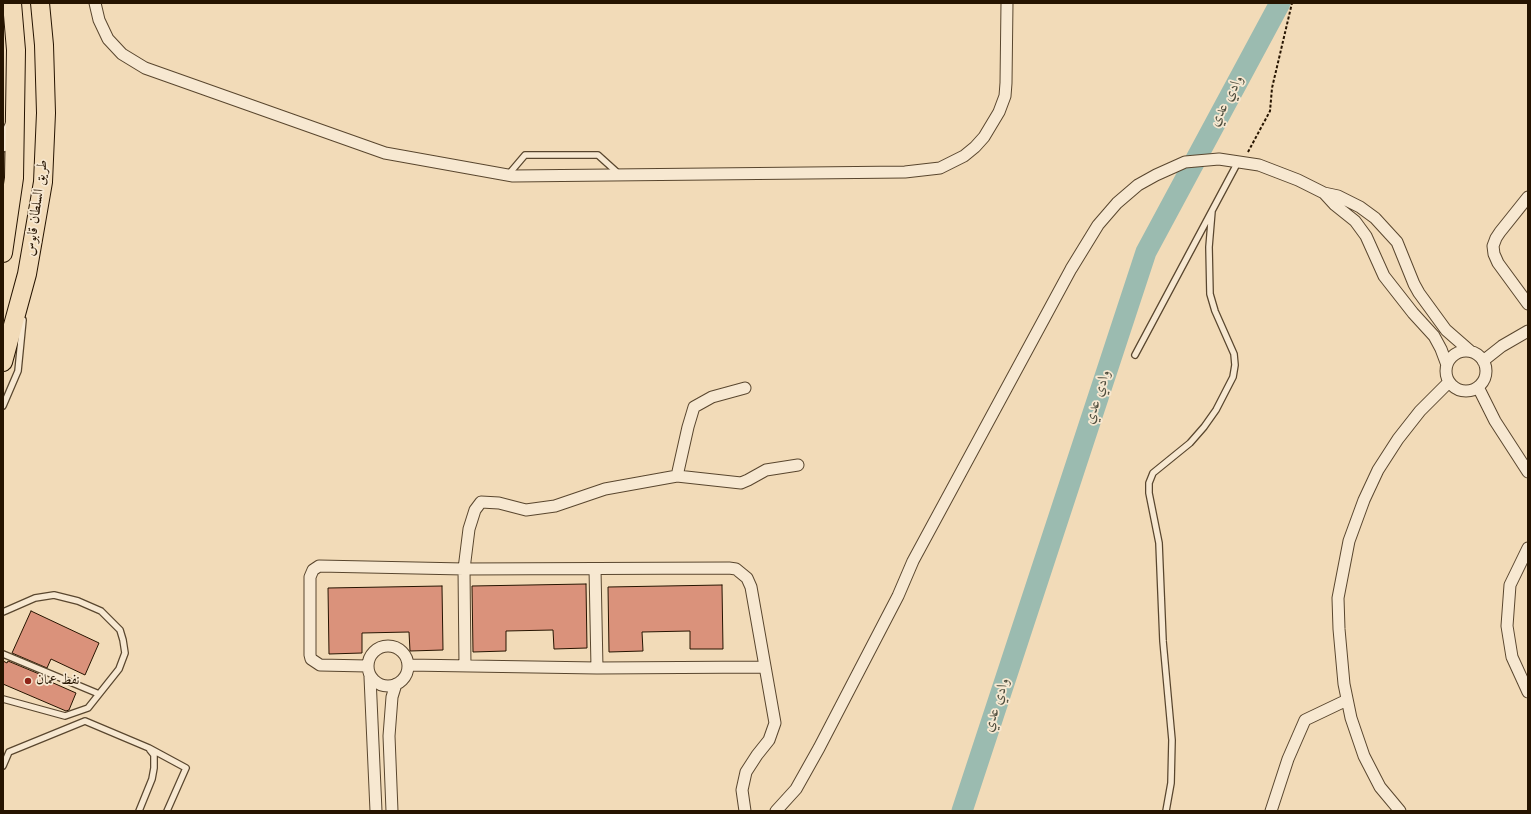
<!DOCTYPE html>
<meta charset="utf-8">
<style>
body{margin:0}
#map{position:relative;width:1531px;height:814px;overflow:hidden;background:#f2dbb8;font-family:Cardo,serif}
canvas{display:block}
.frame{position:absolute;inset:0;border:4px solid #261400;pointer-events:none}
</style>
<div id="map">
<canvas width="1531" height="814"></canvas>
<div class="frame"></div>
</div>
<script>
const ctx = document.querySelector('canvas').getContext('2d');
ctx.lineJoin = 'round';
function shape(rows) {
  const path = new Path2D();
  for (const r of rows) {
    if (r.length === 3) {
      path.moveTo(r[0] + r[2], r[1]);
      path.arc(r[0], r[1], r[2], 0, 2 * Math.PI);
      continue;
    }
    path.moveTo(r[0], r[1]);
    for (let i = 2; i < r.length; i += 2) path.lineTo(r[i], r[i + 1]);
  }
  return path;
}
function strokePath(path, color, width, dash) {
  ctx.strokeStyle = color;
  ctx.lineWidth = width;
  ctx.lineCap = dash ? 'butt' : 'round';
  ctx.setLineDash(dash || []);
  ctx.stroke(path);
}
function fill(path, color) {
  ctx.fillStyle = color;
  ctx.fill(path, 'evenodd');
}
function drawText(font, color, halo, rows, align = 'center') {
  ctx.font = font + ' Cardo,Amiri,serif';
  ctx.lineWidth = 3.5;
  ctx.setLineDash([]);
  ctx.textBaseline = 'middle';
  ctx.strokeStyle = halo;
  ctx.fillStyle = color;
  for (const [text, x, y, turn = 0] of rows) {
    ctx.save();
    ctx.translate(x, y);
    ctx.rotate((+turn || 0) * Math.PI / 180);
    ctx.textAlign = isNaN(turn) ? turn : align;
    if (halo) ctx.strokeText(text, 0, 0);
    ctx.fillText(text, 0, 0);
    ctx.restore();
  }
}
strokePath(shape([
 [962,811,1146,252,1280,3]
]), '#9bbbb0', 21);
const building = shape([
 [586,584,587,648,554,649,553,630,506,631,506,651,473,652,472,586,586,584],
 [722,585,723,649,690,649,690,631,642,632,643,651,609,652,608,587,722,585],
 [442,586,443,650,410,651,409,632,362,633,362,653,329,654,328,588,442,586],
 [31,611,99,643,85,675,51,659,47,668,12,653,31,611],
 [3,661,7,663,8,661,44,676,42,678,76,693,69,710,66,711,3,684,3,661]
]);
fill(building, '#da927b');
strokePath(building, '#261400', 1);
const service = shape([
 [508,175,525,155,598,155,619,174],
 [1135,355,1238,162],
 [3,406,18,371,23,320],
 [3,612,35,598,54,595,78,601,101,611,120,630,123,640,125,653,119,669,88,708,65,716,3,699],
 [3,654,99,694],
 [3,766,9,752,85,721,149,748,186,768,167,811],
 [139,811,152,779,154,768,154,755,150,750],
 [1166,811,1171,783,1172,740,1163,641,1159,543,1149,493,1149,483,1153,473,1190,443,1204,427,1216,410,1233,377,1235,365,1234,354,1215,311,1210,294,1209,247,1212,211]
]);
const minor = shape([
 [95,3,99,20,108,39,122,54,145,68,385,153,513,176,905,172,940,168,964,156,975,147,984,137,999,112,1005,96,1006,83,1007,3],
 [1324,193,1335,205,1355,221,1366,236,1384,276,1413,313,1434,336,1441,349,1447,365],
 [1528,197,1500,232,1496,238,1493,246,1494,254,1498,263,1528,304],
 [1466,371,20],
 [1483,361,1502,346,1528,331],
 [1478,387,1495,421,1528,472],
 [677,476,688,427,694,407,712,397,745,388],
 [1528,548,1510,585,1507,626,1512,657,1528,692],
 [595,569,597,668],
 [388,666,20],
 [408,665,597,668,765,667],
 [367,666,320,665,311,659,310,655,310,577,313,570,319,566,464,569,729,568,736,569,747,578,751,587,775,723,769,740,757,755,746,772,742,790,745,811],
 [465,666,464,569,469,529,475,510,481,502,499,503,526,510,555,506,605,489,677,476,741,483,748,480,766,470,798,465],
 [370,677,376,811],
 [392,811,389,736,392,697,396,684],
 [776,811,796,789,819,748,898,596,913,561,1071,269,1098,225,1117,203,1138,185,1156,175,1185,162,1219,159,1259,165,1298,180,1324,193,1338,196,1360,207,1375,218,1397,242,1414,284,1419,293,1446,330,1470,351],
 [1271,811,1288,759,1305,720,1347,700],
 [1400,811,1380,787,1364,756,1351,718,1344,684,1339,629,1338,598,1349,541,1364,500,1378,470,1398,439,1420,411,1449,382]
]);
const tertiary = shape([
 [3,145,12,125]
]);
const trunk = shape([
 [3,253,14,178,16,50,12,3],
 [3,362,27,274,43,182,46,113,44,45,40,3]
]);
strokePath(service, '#59462e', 8);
strokePath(minor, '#59462e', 13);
strokePath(tertiary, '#59462e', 15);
strokePath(trunk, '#261400', 20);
strokePath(shape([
 [1248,152,1270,111,1272,88,1292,3]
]), '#261400', 2, [3, 2]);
strokePath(service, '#f7e8d1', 5.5);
strokePath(minor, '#f7e8d1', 11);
strokePath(tertiary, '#f7e8d1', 13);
strokePath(trunk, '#f2dbb8', 18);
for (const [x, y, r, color] of [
 [28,681,4,"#8f2418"]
]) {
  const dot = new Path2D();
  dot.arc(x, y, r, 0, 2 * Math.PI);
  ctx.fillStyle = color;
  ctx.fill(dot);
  strokePath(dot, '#f7e8d1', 1.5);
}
drawText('14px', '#261400', '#f7e8d1', [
 ["طريق السلطان قابوس",37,208,-82]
]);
drawText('14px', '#261400', '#f7e8d1', [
 ["نفط عمان",36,681]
], 'left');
drawText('italic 15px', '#4f4e3e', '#f7e8d1', [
 ["وادي عدي",1227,101,-62],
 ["وادي عدي",1098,397,-72],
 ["وادي عدي",997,705,-72]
]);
</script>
